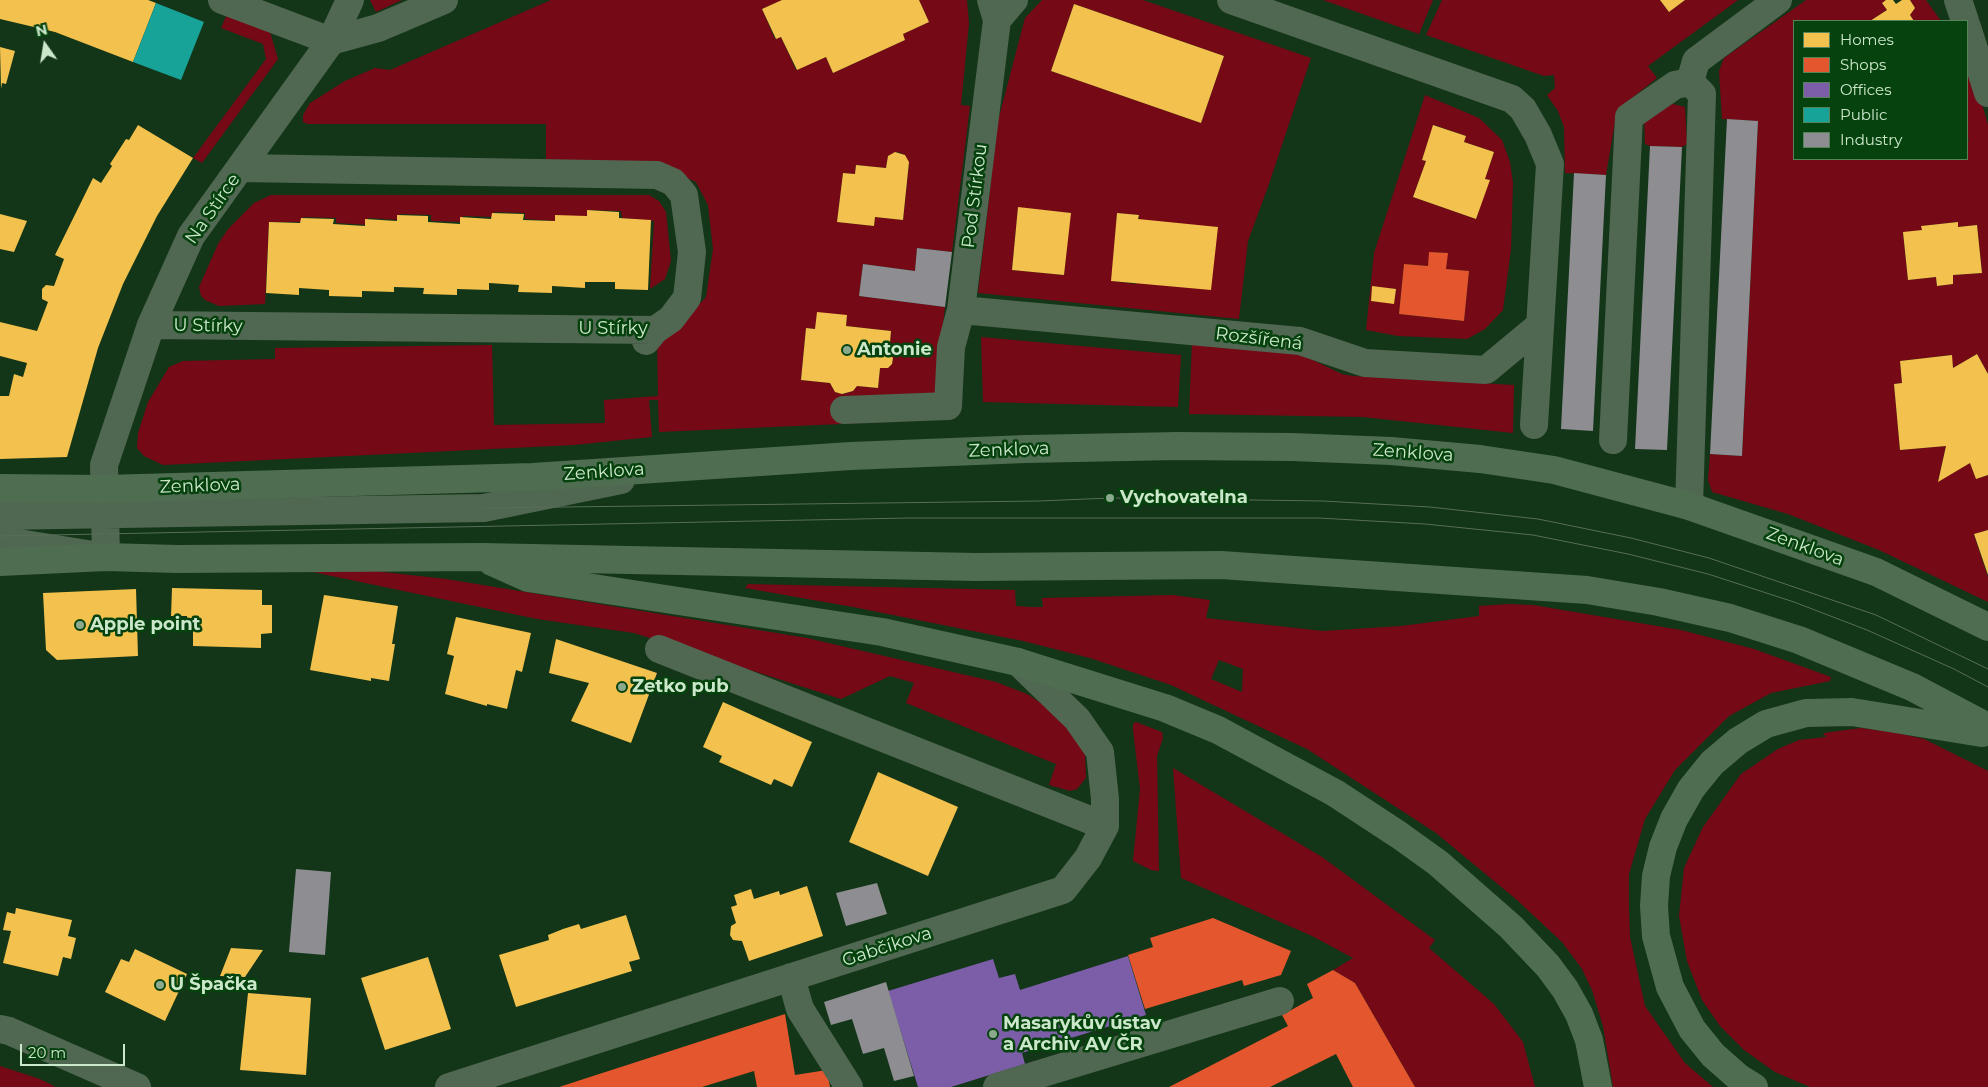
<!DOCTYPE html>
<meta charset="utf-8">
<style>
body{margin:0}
#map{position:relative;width:1988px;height:1087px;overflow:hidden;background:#133518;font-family:Montserrat,sans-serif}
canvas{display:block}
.legend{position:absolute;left:1793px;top:20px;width:175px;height:140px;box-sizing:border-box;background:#06420e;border:1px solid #55845a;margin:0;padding:6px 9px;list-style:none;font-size:15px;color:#cce8cb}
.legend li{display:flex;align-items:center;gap:10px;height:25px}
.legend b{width:25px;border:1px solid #55845a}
.north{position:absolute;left:20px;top:20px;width:50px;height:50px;-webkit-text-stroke:4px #06420e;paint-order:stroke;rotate:347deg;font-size:14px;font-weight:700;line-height:20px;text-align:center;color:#cce8cb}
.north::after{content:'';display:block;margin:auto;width:18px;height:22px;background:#cce8cb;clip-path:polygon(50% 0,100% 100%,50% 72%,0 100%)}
.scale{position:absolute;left:20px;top:1044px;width:105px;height:22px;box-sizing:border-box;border:2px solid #cce8cb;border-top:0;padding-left:6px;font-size:15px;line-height:18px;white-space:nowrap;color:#cce8cb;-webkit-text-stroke:4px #06420e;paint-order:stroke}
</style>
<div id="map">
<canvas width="1988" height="1087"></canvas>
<ul class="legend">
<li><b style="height:14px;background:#f2c14e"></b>Homes</li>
<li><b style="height:14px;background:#e4572e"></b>Shops</li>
<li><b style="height:14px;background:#7b5ea7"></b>Offices</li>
<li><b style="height:14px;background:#17a398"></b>Public</li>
<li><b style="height:14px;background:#8d8d92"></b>Industry</li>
</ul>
<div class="north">N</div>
<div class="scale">20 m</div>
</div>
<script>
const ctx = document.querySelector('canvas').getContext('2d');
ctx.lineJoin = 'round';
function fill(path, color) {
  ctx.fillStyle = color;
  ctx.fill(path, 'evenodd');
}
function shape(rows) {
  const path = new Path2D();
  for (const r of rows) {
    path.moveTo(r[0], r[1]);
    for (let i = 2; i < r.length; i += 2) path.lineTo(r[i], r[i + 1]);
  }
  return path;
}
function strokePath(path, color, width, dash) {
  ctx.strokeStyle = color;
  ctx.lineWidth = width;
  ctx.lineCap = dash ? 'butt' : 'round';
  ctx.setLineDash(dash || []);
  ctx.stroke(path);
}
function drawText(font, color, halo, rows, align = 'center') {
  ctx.font = font + ' Montserrat,sans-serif';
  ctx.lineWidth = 5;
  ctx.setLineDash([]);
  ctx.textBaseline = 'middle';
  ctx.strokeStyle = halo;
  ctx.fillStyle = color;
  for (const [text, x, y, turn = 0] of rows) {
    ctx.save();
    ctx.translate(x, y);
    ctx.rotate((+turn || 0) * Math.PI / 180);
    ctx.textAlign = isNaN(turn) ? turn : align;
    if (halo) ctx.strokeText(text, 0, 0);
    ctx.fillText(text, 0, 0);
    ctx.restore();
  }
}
fill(shape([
 [370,0,402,0,376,12],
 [551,0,783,0,762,9,775,39,781,37,796,70,826,57,833,73,905,40,903,34,929,22,919,0,967,0,969,23,961,105,970,106,952,252,917,248,915,271,863,264,859,296,945,307,932,420,659,432,658,400,649,400,652,437,574,445,163,465,144,456,137,448,138,433,148,402,169,367,183,361,275,359,275,348,492,345,494,425,605,423,604,400,658,396,657,338,673,333,706,297,713,249,708,205,696,182,659,166,546,164,546,124,308,124,303,122,303,115,310,103,345,81,375,68,390,70],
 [898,152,905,155,909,164,903,220,875,217,874,226,837,222,843,173,855,174,856,165,886,168,888,156],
 [847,315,846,326,891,331,889,354,893,358,892,364,888,368,880,368,878,388,857,386,853,391,844,394,835,392,830,383,801,380,806,328,815,329],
 [1042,0,1143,0,1311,58,1269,184,1248,241,1239,319,978,293,998,121,1025,18],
 [1074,4,1224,56,1201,123,1051,71],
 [1018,208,1070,213,1064,275,1012,270],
 [1117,213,1139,215,1136,284,1112,281],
 [1323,0,1433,0,1419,34],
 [1442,0,1660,0,1669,12,1685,0,1738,0,1648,66,1657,78,1617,110,1606,175,1565,173,1564,127,1558,111,1547,95,1555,88,1554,75,1544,76,1426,35],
 [1806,0,1886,0,1882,3,1887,10,1870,21,1794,21,1794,159,1967,159,1967,141,1969,140,1967,135,1967,67,1981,100,1988,125,1988,374,1977,354,1953,368,1951,355,1900,361,1902,383,1894,384,1900,450,1946,446,1938,481,1970,463,1976,479,1988,475,1988,530,1974,535,1988,577,1988,602,1879,550,1788,514,1712,492,1708,480,1710,454,1742,456,1758,121,1722,119,1719,71,1724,58],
 [1958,222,1958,227,1977,225,1982,273,1953,275,1953,284,1937,286,1936,277,1908,280,1903,233,1922,230,1922,226],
 [1910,0,1926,0,1941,21,1914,21,1910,15,1915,8],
 [228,12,270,32,278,59,202,163,193,158,266,59,263,44,221,28],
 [1425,95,1479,118,1502,140,1510,162,1513,183,1511,249,1503,310,1485,329,1467,339,1398,336,1366,330,1374,253],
 [1434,125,1466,136,1464,142,1494,152,1485,179,1489,180,1476,219,1413,197,1426,161,1422,160],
 [1430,252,1447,253,1446,269,1469,271,1464,321,1399,314,1404,264,1428,266],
 [1372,287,1396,289,1394,303,1371,301],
 [1673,104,1685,107,1687,144,1682,147,1650,146,1645,144,1644,116],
 [271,195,649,195,659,201,666,212,671,261,665,279,650,289,654,221,622,218,621,211,589,210,589,217,557,221,525,219,525,213,494,212,494,217,463,216,462,222,431,221,431,215,400,214,399,220,368,218,368,225,336,223,336,218,303,217,303,222,269,222,265,304,219,306,205,300,201,296,199,287,218,244,228,229,254,203],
 [981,337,1181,355,1178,407,983,402],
 [1192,341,1292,350,1342,374,1353,376,1514,385,1513,433,1363,417,1189,414],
 [308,571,374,571,446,579,807,638,996,682,1027,694,1059,715,1085,753,1086,778,1077,789,1070,791,1049,785,1056,764,906,703,914,683,890,676,841,699,634,633,537,619],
 [748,584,1015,590,1016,606,1030,607,1043,607,1042,598,1173,595,1210,600,1206,618,1323,631,1401,626,1479,616,1479,606,1508,604,1533,605,1681,630,1754,649,1831,677,1830,681,1771,693,1729,716,1675,770,1645,819,1629,874,1629,907,1630,937,1645,1006,1685,1063,1713,1087,1613,1087,1603,1026,1592,990,1582,969,1562,942,1517,900,1436,833,1307,749,1171,685,1090,658,1023,641,853,607,745,588],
 [1219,660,1243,669,1242,692,1211,679],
 [1136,722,1162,732,1163,738,1157,756,1159,871,1151,870,1133,861,1140,789,1133,730,1133,724],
 [1861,728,1897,733,1924,739,1988,771,1988,1087,1810,1087,1775,1072,1744,1050,1720,1026,1702,1000,1687,961,1679,916,1684,868,1703,827,1741,774,1778,749,1799,740,1826,737,1823,733],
 [1173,768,1322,857,1435,940,1429,948,1494,1004,1523,1042,1535,1087,1415,1087,1355,983,1333,970,1353,958,1312,936,1181,878],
 [0,1066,40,1079,56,1087,0,1087]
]), '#750915');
fill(shape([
 [0,0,148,0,156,3,133,62,55,32,0,19],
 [782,0,919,0,929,22,903,34,905,40,833,73,826,57,797,70,781,37,776,39,762,9],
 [1660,0,1685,0,1669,12],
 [1886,0,1893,0,1896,4,1902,0,1910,0,1915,8,1910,15,1914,21,1870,21,1887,10,1882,3],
 [1074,4,1224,56,1201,123,1051,71],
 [0,47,15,51,6,84,2,83,1,89],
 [138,125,193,158,157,216,123,284,98,348,67,457,0,459,0,396,9,396,14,374,23,377,27,363,0,356,0,322,37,331,48,302,42,299,42,289,46,285,54,286,64,259,55,255,93,178,101,183,112,166,110,164,126,139,129,140],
 [1433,125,1466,136,1464,142,1494,152,1485,179,1490,180,1476,219,1413,197,1426,161,1422,160],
 [895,152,905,155,909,162,903,220,875,217,874,226,837,222,843,173,855,174,856,165,886,168,888,156],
 [1018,207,1071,213,1064,275,1012,270],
 [587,210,619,212,619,218,651,220,648,290,615,289,615,282,585,282,585,288,552,286,552,293,518,292,519,285,489,283,489,290,457,289,457,295,423,294,424,288,394,287,394,292,362,291,362,297,329,296,329,290,299,288,299,295,266,293,269,222,300,223,301,218,334,219,333,224,365,226,365,219,397,221,397,215,428,216,428,222,460,224,460,217,491,219,492,213,524,214,523,220,555,221,555,215,587,216],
 [1117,213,1139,215,1138,219,1218,227,1211,290,1111,281],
 [0,214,27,221,14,252,0,249],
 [1958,222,1958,227,1977,225,1982,273,1953,275,1953,284,1937,286,1936,277,1908,280,1903,232,1922,230,1921,226],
 [1372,286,1396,289,1394,304,1371,301],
 [817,312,847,315,846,326,891,331,889,354,893,358,892,364,888,368,880,368,878,388,857,386,853,391,842,394,835,392,830,383,801,380,806,328,815,329],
 [1977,354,1988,374,1988,475,1976,479,1970,463,1938,482,1946,446,1900,450,1894,384,1902,383,1900,361,1952,355,1953,368],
 [1988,530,1988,575,1974,534],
 [172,588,262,590,262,605,272,605,272,633,261,634,261,648,193,646,193,626,187,627,187,616,171,616],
 [136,589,138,656,57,660,46,650,43,593],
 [324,595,398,606,392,644,395,644,389,681,371,678,371,681,310,670],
 [456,617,531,633,522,672,516,670,507,709,487,704,487,706,445,694,454,656,447,654],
 [556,639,657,673,631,743,571,721,589,683,549,673],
 [723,702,812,742,792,787,774,779,771,785,719,762,722,756,703,747],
 [878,772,958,807,928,876,849,842],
 [807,886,823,936,749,961,742,941,733,940,730,935,731,926,736,923,731,907,737,905,734,895,751,889,754,899,779,891,780,895],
 [16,908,72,920,68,936,76,938,71,959,63,957,58,976,3,963,11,931,3,930,7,912,15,914],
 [626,915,640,959,629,962,632,971,516,1007,499,955,549,940,548,935,563,929,579,924,581,929],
 [231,948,263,950,245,977,220,976],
 [135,949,187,974,165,1021,105,992,121,959,129,962],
 [428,957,451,1029,385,1050,361,978],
 [248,993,311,998,306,1075,240,1070]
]), '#f2c14e');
fill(shape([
 [1429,252,1448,253,1446,269,1469,271,1464,321,1399,314,1404,264,1428,266],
 [1213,918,1291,951,1281,975,1244,986,1242,980,1145,1009,1128,955,1153,947,1150,938],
 [1333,970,1355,983,1415,1087,1353,1087,1336,1054,1270,1087,1169,1087,1288,1026,1282,1015,1313,998,1307,984],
 [785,1014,795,1075,827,1070,830,1087,757,1087,754,1071,702,1087,559,1087]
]), '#e4572e');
fill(shape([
 [1128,956,1146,1015,1022,1053,1025,1064,951,1087,918,1087,888,991,993,959,999,978,1015,974,1020,990]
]), '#7b5ea7');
fill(shape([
 [156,3,204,22,181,80,133,62]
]), '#17a398');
fill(shape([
 [1727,119,1758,121,1742,456,1710,454],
 [1650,146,1682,147,1667,450,1635,449],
 [1574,173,1606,175,1593,431,1561,429],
 [917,248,952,252,945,307,859,296,863,264,915,271],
 [296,869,331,872,325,955,289,952],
 [877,883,887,914,846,926,836,893],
 [886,982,914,1076,894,1081,884,1048,863,1054,852,1019,831,1025,824,1002]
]), '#8d8d92');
strokePath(shape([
 [222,0,331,41,378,28,444,0],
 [1231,0,1512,99,1523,109,1538,135,1550,164,1534,425],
 [1958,0,1965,21],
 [997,20,1014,0],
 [1967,27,1988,93],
 [1690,82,1696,61,1778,0],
 [241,168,657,175,673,182,684,195,692,252,687,298,671,319,655,330,646,341],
 [961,310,1300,341,1365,363,1486,370,1539,326],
 [151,325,655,330],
 [844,410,948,406,951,347,961,310,997,20,991,0],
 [1613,440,1629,117,1675,85,1690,82,1702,94,1689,506],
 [0,516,484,508,621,480],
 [0,540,106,557,104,465,151,325,191,236,331,41,350,0],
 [659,649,1105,826],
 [791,977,800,1009,849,1087],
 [0,1029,9,1031,137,1087],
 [449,1087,1063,890,1088,858,1105,826,1105,799,1100,752,1077,719,1018,662],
 [997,1087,1280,1001]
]), '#506751', 28);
strokePath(shape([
 [0,488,104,489,533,477,851,456,1026,449,1177,446,1292,447,1391,451,1480,459,1554,470,1689,506,1876,572,1988,627],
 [0,562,106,557,177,559,482,557,976,567,1221,565,1587,590,1659,602,1730,618,1799,640,1912,687,1988,727],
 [492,562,528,578,882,632,1018,662,1165,708,1218,730,1335,793,1399,835,1438,863,1511,927,1548,966,1565,989,1579,1014,1589,1040,1598,1087],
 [1754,1087,1738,1077,1713,1055,1692,1029,1670,987,1656,936,1654,906,1656,876,1663,847,1674,819,1691,789,1712,763,1738,741,1766,724,1806,713,1852,712,1982,733]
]), '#4f6d51', 28);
strokePath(shape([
 [484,508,1039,501,1110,498,1323,501,1430,507,1538,519,1631,538,1709,558,1876,615,1988,669],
 [0,536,908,518,1319,518,1425,524,1533,535,1628,554,1708,574,1794,602,1867,630,1954,669,1988,687]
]), '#596e5a', 1);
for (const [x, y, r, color] of [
 [847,350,5,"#8ba98c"],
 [1110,498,5,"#8ba98c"],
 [80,625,5,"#8ba98c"],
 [622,687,5,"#8ba98c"],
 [160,985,5,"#8ba98c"],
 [993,1034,5,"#8ba98c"]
]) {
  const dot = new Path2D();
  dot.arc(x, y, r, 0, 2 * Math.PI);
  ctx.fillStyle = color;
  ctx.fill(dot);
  strokePath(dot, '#06420e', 2);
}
drawText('18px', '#cce8cb', '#06420e', [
 ["Pod Stírkou",975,196,-83],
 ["Na Stírce",213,209,-55],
 ["U Stírky",208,326,1],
 ["U Stírky",613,329],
 ["Rozšířená",1259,339,7],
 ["Zenklova",1009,450,-2],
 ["Zenklova",1413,453,4],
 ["Zenklova",604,472,-4],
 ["Zenklova",200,486,-2],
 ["Zenklova",1805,547,20],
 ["Gabčíkova",887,947,-18]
]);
drawText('bold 18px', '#cce8cb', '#06420e', [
 ["Antonie",857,350],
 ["Vychovatelna",1120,498],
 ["Apple point",90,625],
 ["Zetko pub",632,687],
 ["U Špačka",170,985],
 ["Masarykův ústav",1003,1024],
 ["a Archiv AV ČR",1003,1045]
], 'left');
</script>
